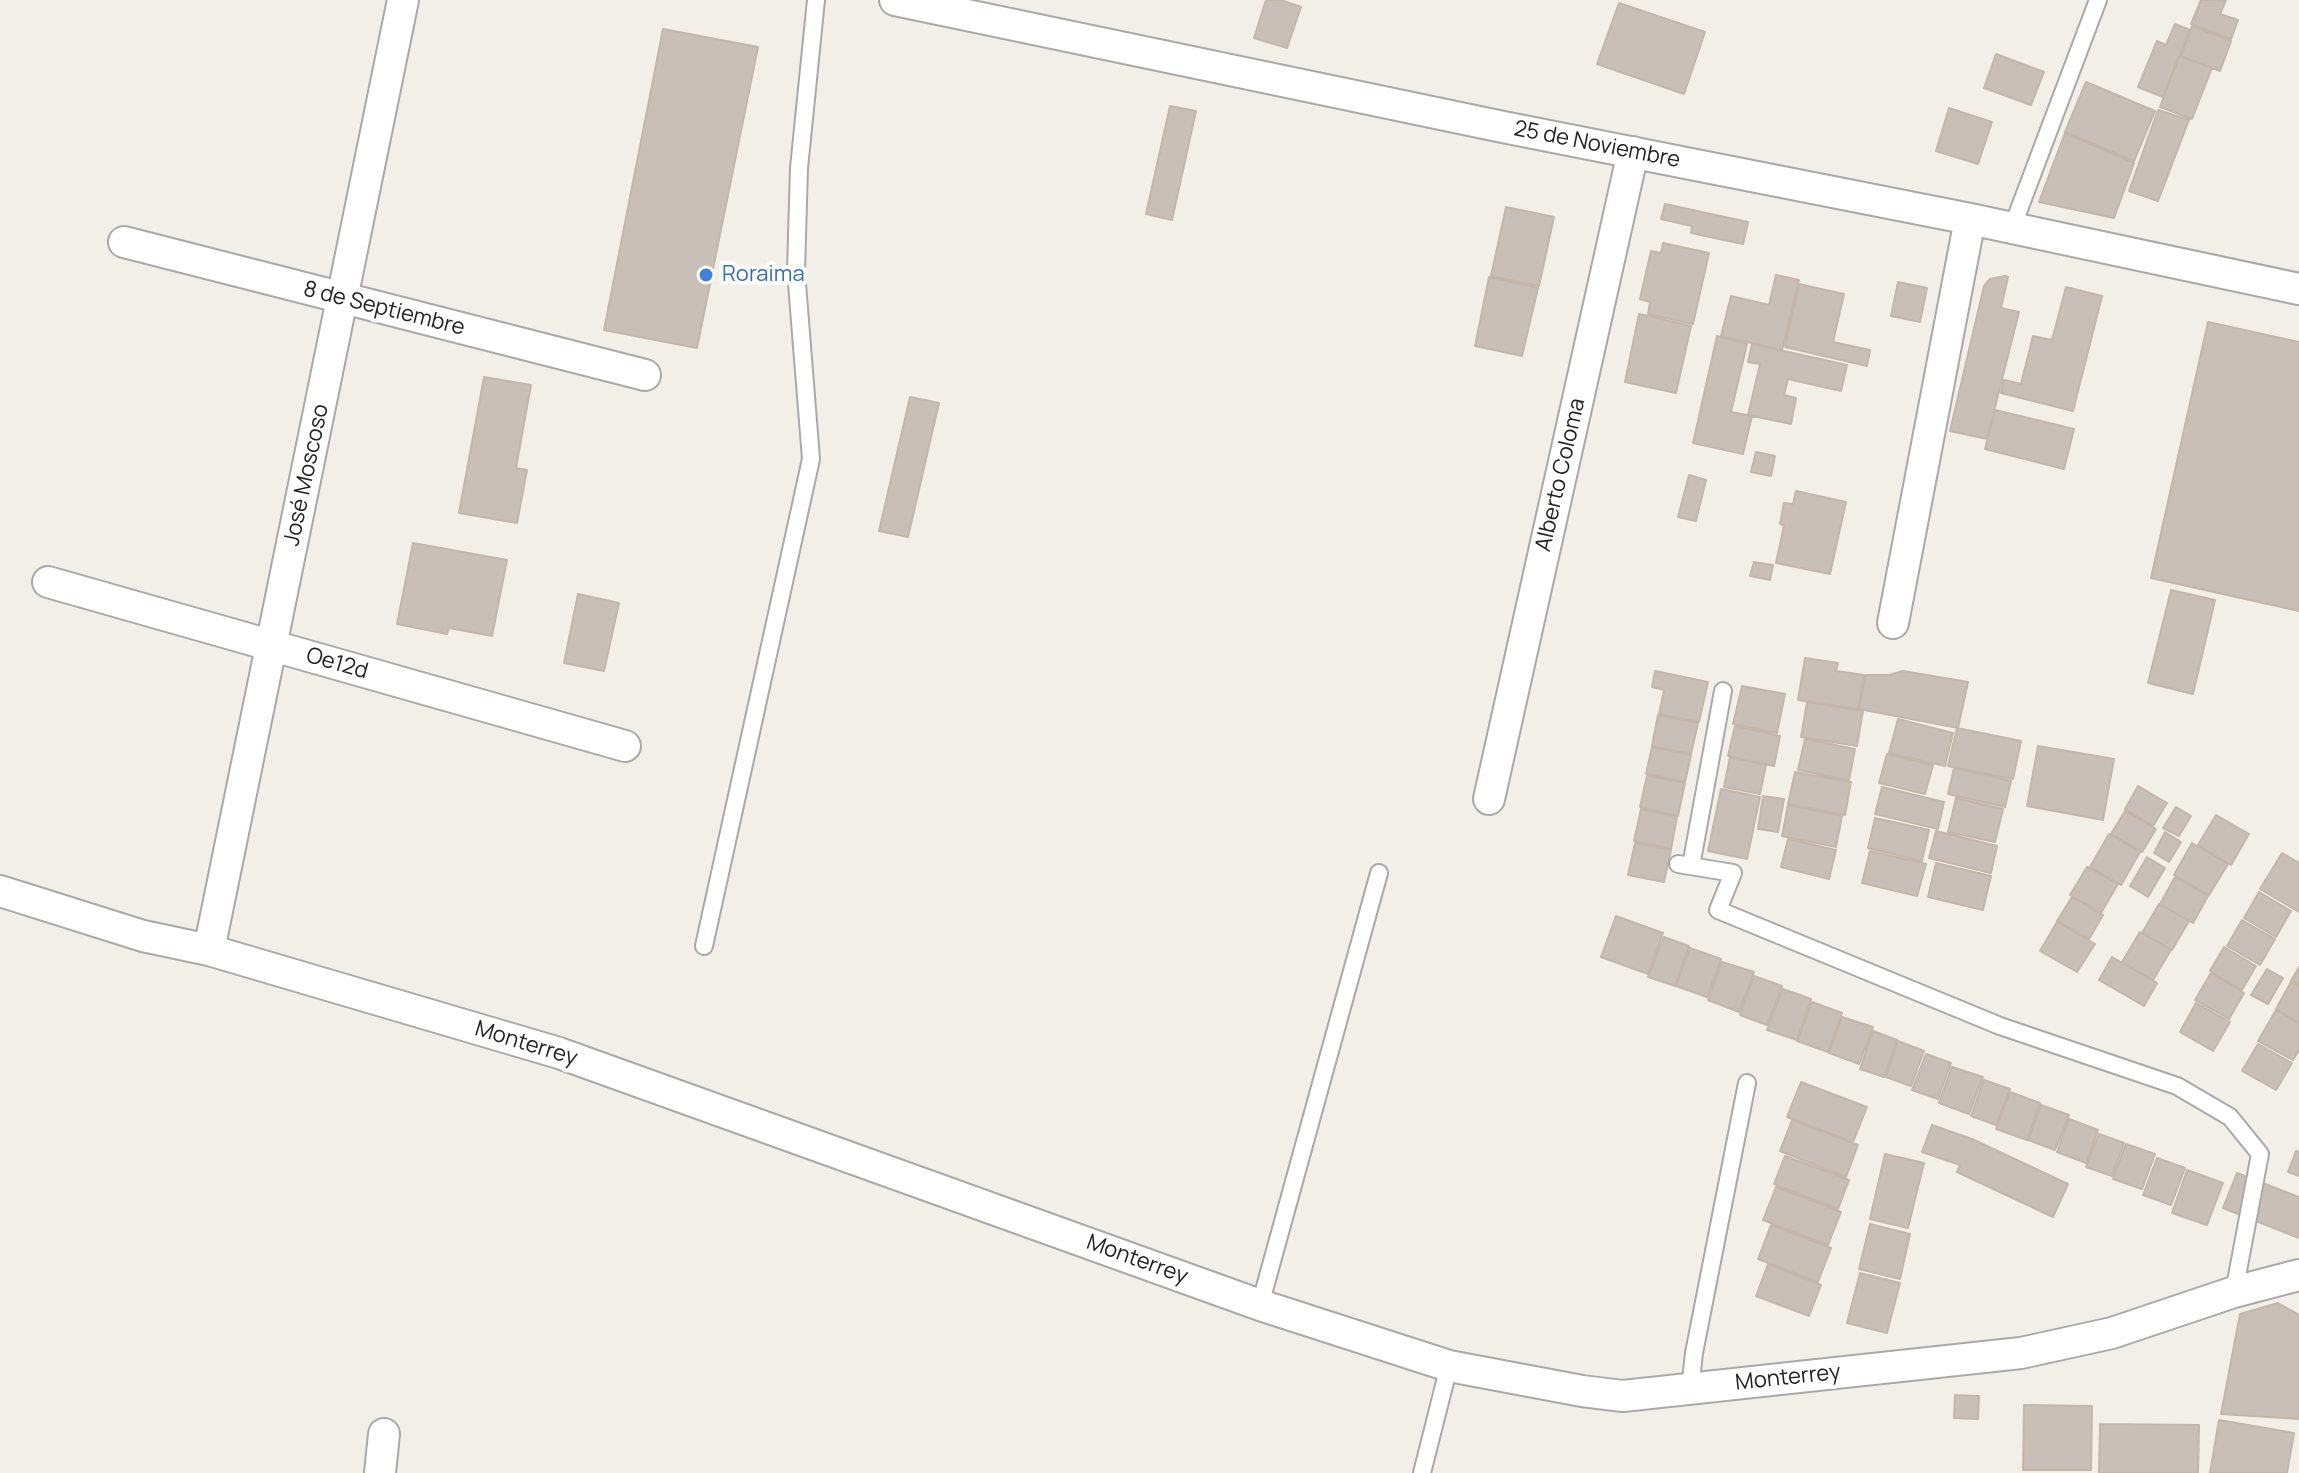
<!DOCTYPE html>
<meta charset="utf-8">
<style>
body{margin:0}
canvas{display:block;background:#f2efe9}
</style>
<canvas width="2299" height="1473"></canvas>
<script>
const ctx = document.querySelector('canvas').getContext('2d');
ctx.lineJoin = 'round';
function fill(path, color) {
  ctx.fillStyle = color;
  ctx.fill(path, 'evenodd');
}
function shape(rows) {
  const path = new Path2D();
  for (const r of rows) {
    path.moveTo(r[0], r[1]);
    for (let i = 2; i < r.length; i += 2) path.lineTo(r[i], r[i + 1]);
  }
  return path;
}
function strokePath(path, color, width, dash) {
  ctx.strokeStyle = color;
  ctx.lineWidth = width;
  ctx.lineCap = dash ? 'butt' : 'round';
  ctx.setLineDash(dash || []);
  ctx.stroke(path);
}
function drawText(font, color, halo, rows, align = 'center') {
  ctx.font = font + ' Manrope,sans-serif';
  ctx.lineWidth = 8;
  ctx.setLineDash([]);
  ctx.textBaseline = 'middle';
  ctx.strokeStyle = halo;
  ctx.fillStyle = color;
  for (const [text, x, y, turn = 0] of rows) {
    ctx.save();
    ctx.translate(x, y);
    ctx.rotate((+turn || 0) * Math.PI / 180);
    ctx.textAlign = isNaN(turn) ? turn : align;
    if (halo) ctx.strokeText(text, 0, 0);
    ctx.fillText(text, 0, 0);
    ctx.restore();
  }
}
const building = shape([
 [1266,0,1281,0,1301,7,1287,48,1254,38,1266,0],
 [2201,0,2226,0,2220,14,2238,20,2231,39,2191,24,2201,0],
 [1619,3,1705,32,1684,94,1597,64,1619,3],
 [2175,24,2190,30,2163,97,2138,87,2157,41,2166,45,2175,24],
 [2192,26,2231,41,2220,71,2181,56,2192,26],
 [663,29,758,47,697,348,604,330,663,29],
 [1996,54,2044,72,2031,105,1984,88,1996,54],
 [2179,56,2212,68,2192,119,2160,107,2179,56],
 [2086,82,2155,111,2134,161,2065,132,2086,82],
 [1170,106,1196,111,1172,220,1146,214,1170,106],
 [1949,108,1992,122,1978,164,1936,151,1949,108],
 [2158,110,2189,120,2158,201,2129,191,2158,110],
 [2065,133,2134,163,2114,218,2039,202,2065,133],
 [1665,204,1748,222,1743,244,1691,233,1692,226,1661,219,1665,204],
 [1506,207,1554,217,1539,286,1491,276,1506,207],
 [1663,243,1709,253,1693,324,1648,314,1650,302,1640,299,1651,251,1661,253,1663,243],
 [1776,275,1799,280,1782,350,1721,336,1731,296,1769,305,1776,275],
 [2005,276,2008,277,2001,308,2019,312,1987,439,1950,431,1984,286,1990,279,2005,276],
 [1489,277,1538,288,1522,356,1475,346,1489,277],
 [1898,282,1927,288,1920,322,1891,316,1898,282],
 [1799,284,1844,294,1833,342,1870,350,1867,366,1785,347,1799,284],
 [2066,287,2102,296,2073,411,2001,393,2004,380,2021,384,2033,336,2052,340,2066,287],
 [1639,314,1691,326,1676,393,1625,382,1639,314],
 [2208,322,2299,342,2299,611,2151,578,2208,322],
 [1717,336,1747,344,1731,412,1752,416,1743,454,1693,443,1717,336],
 [1752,344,1847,365,1841,391,1788,379,1784,395,1796,398,1791,424,1748,415,1760,364,1748,362,1752,344],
 [484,377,531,385,516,468,527,470,517,523,459,513,484,377],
 [910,397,939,403,908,537,879,531,910,397],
 [1995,410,2074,429,2064,469,1985,449,1995,410],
 [1756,452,1775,456,1771,476,1751,472,1756,452],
 [1689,475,1706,480,1696,521,1678,517,1689,475],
 [1796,491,1846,502,1830,574,1776,563,1784,525,1780,524,1784,503,1793,504,1796,491],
 [413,543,507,560,492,636,449,628,447,634,397,624,413,543],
 [1754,562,1773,565,1770,580,1750,576,1754,562],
 [2171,590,2215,600,2193,694,2148,683,2171,590],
 [578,594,619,603,604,671,564,663,578,594],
 [1805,658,1838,663,1836,671,1864,675,1858,709,1798,700,1805,658],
 [1655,671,1708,682,1699,722,1659,714,1664,690,1652,687,1655,671],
 [1903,671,1968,682,1958,728,1859,709,1866,675,1889,675,1903,671],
 [1742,686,1785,694,1777,733,1733,724,1742,686],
 [1807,702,1863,711,1857,746,1801,737,1807,702],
 [1658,715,1698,723,1691,754,1652,746,1658,715],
 [1898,719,1953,733,1945,766,1889,753,1898,719],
 [1735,726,1780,736,1774,766,1728,756,1735,726],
 [1957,728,2021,741,2013,779,1948,766,1957,728],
 [1805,739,1855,749,1849,780,1798,770,1805,739],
 [2038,746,2114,759,2103,820,2027,806,2038,746],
 [1652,747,1691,755,1685,782,1646,774,1652,747],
 [1887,754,1933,765,1925,794,1879,783,1887,754],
 [1730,757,1766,765,1760,794,1724,787,1730,757],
 [1954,768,2011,781,2005,807,1948,794,1954,768],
 [1795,772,1851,782,1845,815,1788,804,1795,772],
 [1647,776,1685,783,1678,816,1640,807,1647,776],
 [2138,786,2167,803,2153,826,2125,809,2138,786],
 [1882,787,1944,802,1938,829,1875,814,1882,787],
 [1721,789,1760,797,1747,859,1708,851,1721,789],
 [1763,796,1784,799,1778,832,1758,829,1763,796],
 [1956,798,2003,809,1995,842,1948,832,1956,798],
 [1788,805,1842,816,1836,847,1782,836,1788,805],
 [2176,807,2191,816,2179,836,2163,828,2176,807],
 [1641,809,1677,817,1671,849,1634,841,1641,809],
 [2125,811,2156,829,2142,852,2111,834,2125,811],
 [2216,815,2249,834,2231,865,2198,845,2216,815],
 [1875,818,1929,830,1922,861,1868,848,1875,818],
 [1936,831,1997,846,1991,873,1929,858,1936,831],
 [2165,832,2181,842,2169,862,2154,853,2165,832],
 [2109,834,2140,852,2121,885,2090,867,2109,834],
 [1788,839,1836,850,1829,879,1781,867,1788,839],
 [1635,843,1671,850,1664,882,1628,875,1635,843],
 [2192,843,2228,864,2209,895,2174,875,2192,843],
 [1870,851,1926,864,1917,896,1862,883,1870,851],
 [2282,853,2299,863,2299,912,2260,889,2282,853],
 [2147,857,2165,868,2148,897,2130,886,2147,857],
 [1936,863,1991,876,1983,910,1928,897,1936,863],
 [2087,867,2118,884,2101,913,2070,895,2087,867],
 [2175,877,2208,896,2193,923,2160,904,2175,877],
 [2259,892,2291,911,2276,937,2244,918,2259,892],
 [2072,897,2103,915,2089,939,2057,921,2072,897],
 [2159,904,2189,921,2172,950,2142,933,2159,904],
 [1616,916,1663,933,1648,974,1601,957,1616,916],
 [2242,920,2275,939,2260,965,2227,946,2242,920],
 [2057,922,2095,944,2077,972,2040,951,2057,922],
 [2140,932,2171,950,2153,980,2122,962,2140,932],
 [1664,937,1689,946,1675,986,1648,977,1664,937],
 [2224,947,2256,966,2242,990,2210,971,2224,947],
 [1690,948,1721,959,1707,997,1676,986,1690,948],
 [2112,957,2157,983,2144,1006,2099,980,2112,957],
 [1722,962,1754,972,1739,1012,1708,1000,1722,962],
 [2299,967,2299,985,2291,981,2299,967],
 [2267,969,2283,978,2268,1004,2251,995,2267,969],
 [2211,973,2244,993,2229,1019,2195,1000,2211,973],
 [1754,976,1782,986,1767,1025,1740,1015,1754,976],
 [2291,982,2299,987,2299,1023,2276,1009,2291,982],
 [1783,989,1811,999,1797,1040,1767,1030,1783,989],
 [1812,1002,1842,1013,1828,1052,1797,1041,1812,1002],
 [2196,1003,2230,1022,2213,1051,2180,1032,2196,1003],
 [2276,1010,2299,1024,2299,1050,2293,1060,2258,1041,2276,1010],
 [1842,1017,1873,1027,1859,1064,1829,1053,1842,1017],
 [1873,1031,1897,1040,1884,1077,1860,1069,1873,1031],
 [1898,1041,1924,1051,1911,1086,1886,1077,1898,1041],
 [2258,1044,2292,1063,2276,1090,2242,1071,2258,1044],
 [1926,1054,1951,1063,1938,1099,1912,1090,1926,1054],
 [1952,1067,1983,1077,1969,1114,1939,1103,1952,1067],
 [1984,1080,2010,1089,1996,1125,1971,1116,1984,1080],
 [1801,1082,1867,1107,1853,1142,1787,1117,1801,1082],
 [2010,1092,2040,1103,2027,1140,1996,1129,2010,1092],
 [2041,1105,2069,1115,2055,1150,2028,1140,2041,1105],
 [2069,1119,2098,1130,2086,1163,2057,1152,2069,1119],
 [1792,1120,1858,1145,1846,1177,1780,1151,1792,1120],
 [1932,1125,1972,1139,2068,1184,2053,1217,1957,1172,1960,1165,1922,1152,1932,1125],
 [2099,1134,2124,1143,2112,1176,2086,1167,2099,1134],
 [2126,1144,2155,1154,2142,1189,2113,1179,2126,1144],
 [2296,1151,2299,1152,2299,1176,2288,1172,2296,1151],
 [1885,1154,1924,1163,1908,1228,1870,1219,1885,1154],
 [1785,1156,1849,1180,1838,1209,1774,1184,1785,1156],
 [2157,1158,2185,1168,2171,1205,2143,1195,2157,1158],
 [2187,1170,2223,1183,2207,1225,2172,1213,2187,1170],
 [2237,1173,2299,1197,2299,1238,2223,1208,2237,1173],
 [1776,1187,1841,1212,1828,1245,1763,1220,1776,1187],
 [1870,1224,1910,1234,1900,1279,1859,1269,1870,1224],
 [1771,1225,1831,1248,1818,1282,1758,1259,1771,1225],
 [1768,1264,1821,1285,1809,1316,1756,1296,1768,1264],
 [1860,1273,1900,1283,1887,1333,1847,1323,1860,1273],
 [2278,1303,2299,1315,2299,1419,2221,1414,2240,1314,2278,1303],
 [1955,1395,1979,1396,1978,1419,1954,1418,1955,1395],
 [2024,1405,2092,1406,2091,1470,2023,1470,2024,1405],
 [2219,1420,2294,1433,2287,1473,2210,1473,2219,1420],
 [2100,1424,2199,1425,2198,1473,2099,1473,2100,1424]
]);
fill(building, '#c7bfb8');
strokePath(building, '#c4b6ab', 2);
const service = shape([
 [2012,228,2098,0],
 [1678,864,1733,873,1718,910,2000,1026,2177,1086,2230,1117,2260,1154,2234,1292],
 [1691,866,1723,691],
 [704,946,811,459,796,271,799,168,816,0],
 [1260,1305,1379,873],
 [1690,1389,1694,1353,1747,1083],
 [1422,1473,1449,1366]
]);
const minor = shape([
 [895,0,1503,127,1970,219,2299,289],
 [124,242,645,375],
 [48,582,625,746],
 [1893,623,1970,219],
 [1489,799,1633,152],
 [0,891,143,936,209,950,559,1053,1260,1305,1449,1366,1582,1391,1623,1396,2021,1353,2112,1333,2234,1292,2299,1275],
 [209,950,403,0],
 [380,1473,384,1434]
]);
strokePath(service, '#a9a9a9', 20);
strokePath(minor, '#a9a9a9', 34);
strokePath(service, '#fff', 16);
strokePath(minor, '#fff', 30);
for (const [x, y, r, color] of [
 [706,275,8,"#3f7fe0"]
]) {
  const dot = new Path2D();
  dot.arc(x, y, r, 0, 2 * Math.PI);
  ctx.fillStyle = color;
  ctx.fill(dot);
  strokePath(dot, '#fff', 3);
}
drawText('22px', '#222', '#fff', [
 ["25 de Noviembre",1597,145,11],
 ["8 de Septiembre",384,309,14],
 ["José Moscoso",307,475,-78],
 ["Alberto Coloma",1561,475,-77],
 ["Oe12d",337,664,16],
 ["Monterrey",526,1044,17],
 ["Monterrey",1137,1260,20],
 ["Monterrey",1788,1378,-6]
]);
drawText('22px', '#366cbe', '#fff', [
 ["Roraima",722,275]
], 'left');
</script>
